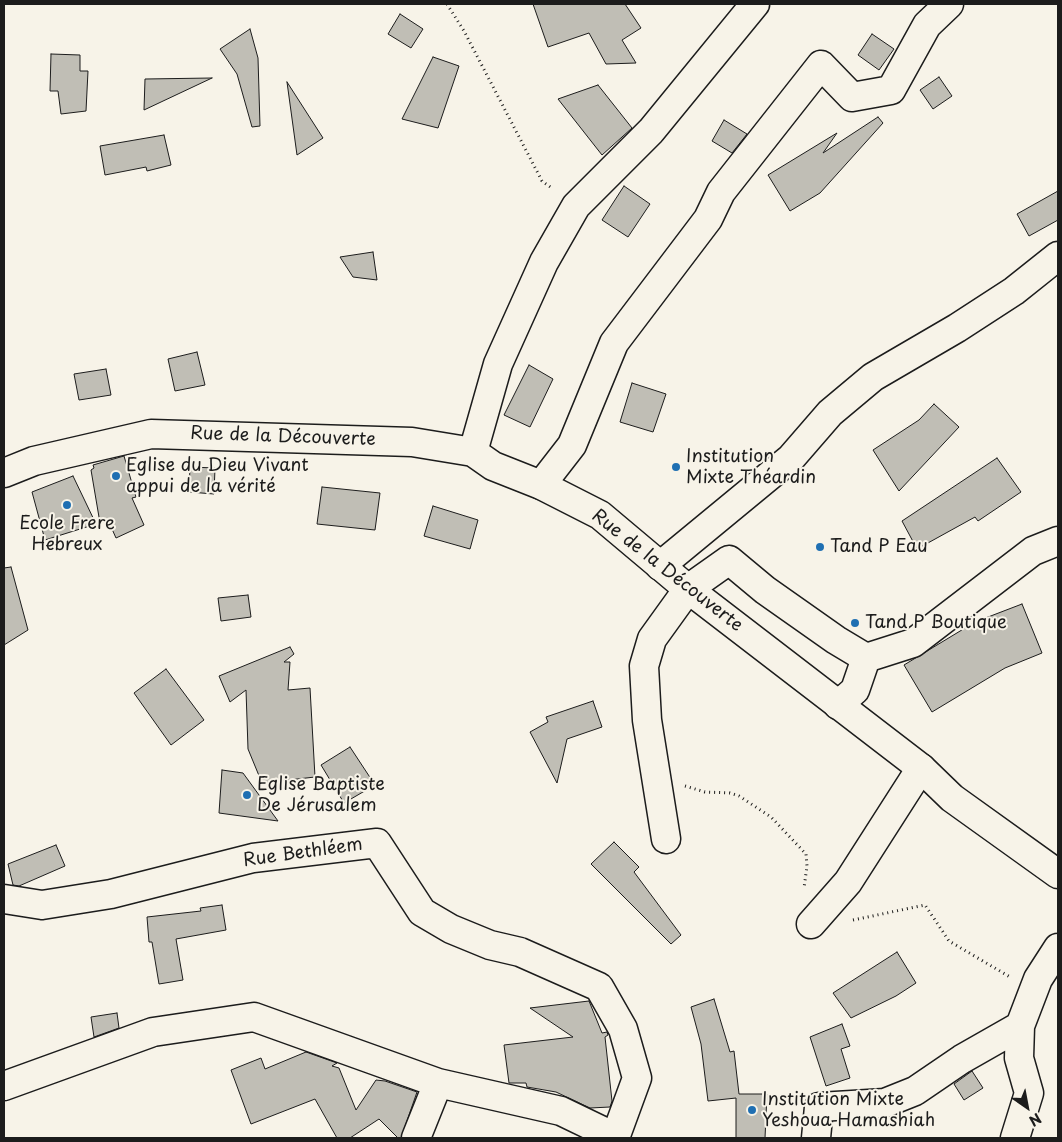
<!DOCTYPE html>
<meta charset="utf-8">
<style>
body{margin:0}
#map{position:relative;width:1062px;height:1142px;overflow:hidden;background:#f7f3e8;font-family:"Playpen Sans",sans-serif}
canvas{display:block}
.frame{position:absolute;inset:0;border:5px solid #1c1c1c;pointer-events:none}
.north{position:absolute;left:1002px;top:1082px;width:50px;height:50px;-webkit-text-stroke:4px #f7f3e8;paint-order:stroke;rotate:147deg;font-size:14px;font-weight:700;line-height:20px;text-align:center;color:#1c1c1c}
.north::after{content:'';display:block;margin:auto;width:18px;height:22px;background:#1c1c1c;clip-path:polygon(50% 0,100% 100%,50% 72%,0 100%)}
</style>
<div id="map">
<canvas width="1062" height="1142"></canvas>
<div class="frame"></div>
<div class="north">N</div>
</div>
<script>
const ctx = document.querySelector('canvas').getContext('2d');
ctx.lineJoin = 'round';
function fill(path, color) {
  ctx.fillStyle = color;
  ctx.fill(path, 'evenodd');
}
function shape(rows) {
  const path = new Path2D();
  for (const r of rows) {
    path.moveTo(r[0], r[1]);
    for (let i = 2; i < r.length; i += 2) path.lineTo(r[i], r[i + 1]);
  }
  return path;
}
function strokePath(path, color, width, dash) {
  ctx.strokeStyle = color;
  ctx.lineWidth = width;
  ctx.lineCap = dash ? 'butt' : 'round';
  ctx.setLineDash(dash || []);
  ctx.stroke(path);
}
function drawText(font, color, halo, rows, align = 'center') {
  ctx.font = font + ' "Playpen Sans",sans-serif';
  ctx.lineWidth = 4;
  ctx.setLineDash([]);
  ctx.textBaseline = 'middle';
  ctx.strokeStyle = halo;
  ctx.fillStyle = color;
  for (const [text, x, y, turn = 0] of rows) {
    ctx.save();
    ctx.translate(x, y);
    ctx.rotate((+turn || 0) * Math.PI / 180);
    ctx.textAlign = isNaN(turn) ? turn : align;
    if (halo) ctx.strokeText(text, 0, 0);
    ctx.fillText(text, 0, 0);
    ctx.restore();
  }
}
const building = shape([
 [533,4,625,4,641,28,622,40,636,63,606,64,589,33,548,47,533,4],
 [400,14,423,29,411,48,388,34,400,14],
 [250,29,258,58,260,126,252,127,237,74,220,49,250,29],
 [872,34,894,49,879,70,858,55,872,34],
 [51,54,80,55,80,71,88,71,86,111,61,114,58,91,50,91,51,54],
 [433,57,459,66,438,128,402,119,433,57],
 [939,77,952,96,933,109,920,90,939,77],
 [212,78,144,110,145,79,212,78],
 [287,82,323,138,297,155,287,82],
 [598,85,632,128,602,155,558,99,598,85],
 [878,117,883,123,820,193,790,211,768,175,837,133,823,153,878,117],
 [724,120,747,134,732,153,712,141,724,120],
 [164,135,171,165,147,171,146,167,105,175,100,146,164,135],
 [624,186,650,204,628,237,602,220,624,186],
 [1058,191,1058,220,1029,236,1017,214,1058,191],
 [373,252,377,280,353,277,340,257,373,252],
 [197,352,205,385,175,391,168,359,197,352],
 [529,365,553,379,530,427,504,415,529,365],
 [106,369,111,395,79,400,74,374,106,369],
 [632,383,666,394,653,432,620,422,632,383],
 [934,404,959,427,899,491,873,450,919,420,934,404],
 [124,456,136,497,132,498,144,525,116,538,108,520,100,523,91,470,94,468,93,465,124,456],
 [997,458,1021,492,978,521,975,517,917,549,902,521,997,458],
 [190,467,215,468,214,494,189,492,190,467],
 [73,476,96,524,45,540,32,492,73,476],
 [322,487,380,493,375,530,317,524,322,487],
 [433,506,478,520,470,549,424,536,433,506],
 [11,567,28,630,4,645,4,568,11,567],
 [248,595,251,617,221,621,218,598,248,595],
 [1022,604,1042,653,1005,668,932,712,904,665,975,622,1022,604],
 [290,647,294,654,284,662,290,662,288,690,310,688,315,777,262,783,248,749,246,690,230,702,219,676,290,647],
 [166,669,204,720,171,745,134,693,166,669],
 [593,701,602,727,567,739,557,783,530,732,548,722,546,717,593,701],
 [350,747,375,785,344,803,321,765,350,747],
 [222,770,243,773,278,821,219,813,222,770],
 [614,842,639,867,634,872,681,935,671,944,591,864,614,842],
 [56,845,65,866,19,886,13,885,8,864,56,845],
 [222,905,226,930,176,939,183,980,159,984,152,942,149,942,147,917,201,911,200,908,222,905],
 [897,952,916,983,896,996,851,1018,833,993,897,952],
 [714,999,730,1052,734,1051,739,1094,767,1094,765,1138,736,1138,736,1098,708,1101,701,1044,691,1007,714,999],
 [589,1001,602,1033,607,1032,608,1035,605,1037,612,1101,610,1107,590,1108,556,1092,527,1087,526,1083,509,1083,504,1045,573,1037,530,1008,589,1001],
 [117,1013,119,1028,94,1037,91,1017,117,1013],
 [842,1024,850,1046,841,1049,850,1078,826,1086,810,1037,842,1024],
 [306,1052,337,1063,332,1066,339,1068,356,1110,376,1080,385,1081,417,1092,401,1138,398,1138,379,1119,350,1138,337,1138,315,1099,251,1124,231,1070,261,1058,265,1069,306,1052],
 [972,1071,983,1088,964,1100,954,1084,972,1071]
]);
fill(building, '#c0beb5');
strokePath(building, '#1c1c1c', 1);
const street = shape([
 [473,452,498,364,544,262,576,206,651,131,755,4],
 [541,485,572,445,614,343,708,219,721,192,821,65,852,97,891,90,927,25,949,4],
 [660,566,791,458,830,413,873,377,957,328,1014,291,1058,256],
 [866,658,913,643,1033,551,1058,541],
 [666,839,647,720,644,666,652,639,688,589,729,560,765,590,836,640,866,658,855,690,838,705],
 [4,899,42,905,111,894,253,858,377,843,422,912,451,929,490,945,520,952,599,987,623,1029,637,1078,615,1138],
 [811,924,848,882,921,768],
 [4,1086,153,1032,254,1017,438,1083,561,1111,615,1137],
 [416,1138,438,1083],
 [816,1138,819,1107,885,1103,915,1091,962,1059,1020,1026],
 [1015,1138,1029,1093,1019,1058,1020,1026,1038,979,1058,948]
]);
const secondary = shape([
 [4,473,34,461,151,434,412,442,473,452,493,466,541,485,600,515,688,589,921,768,952,798,1058,874]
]);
strokePath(street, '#1c1c1c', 31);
strokePath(secondary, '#1c1c1c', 31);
strokePath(shape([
 [447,4,464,31,542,181,553,189],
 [685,786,705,792,730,793,739,796,771,817,806,854,807,866,804,888],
 [853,920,925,905,949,941,1010,977]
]), '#1c1c1c', 3, [1, 4]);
strokePath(street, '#f7f3e8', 28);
strokePath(secondary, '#f7f3e8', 28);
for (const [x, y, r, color] of [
 [676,467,5,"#1f6fb2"],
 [116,476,5,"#1f6fb2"],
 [67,505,5,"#1f6fb2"],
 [820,547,5,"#1f6fb2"],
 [855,623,5,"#1f6fb2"],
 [247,795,5,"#1f6fb2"],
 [752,1110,5,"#1f6fb2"]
]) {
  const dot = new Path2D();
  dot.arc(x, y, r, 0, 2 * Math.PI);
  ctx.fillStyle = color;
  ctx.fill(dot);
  strokePath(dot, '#f7f3e8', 2);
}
drawText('18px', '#1c1c1c', '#f7f3e8', [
 ["Rue de la Découverte",283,437,2],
 ["Rue de la Découverte",667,571,38],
 ["Rue Bethléem",303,853,-8]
]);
drawText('18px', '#1c1c1c', '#f7f3e8', [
 ["Institution",686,457],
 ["Mixte Théardin",686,478],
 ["Eglise du Dieu Vivant",126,466],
 ["appui de la vérité",126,487],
 ["Ecole Frere",67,524,"center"],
 ["Hebreux",67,545,"center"],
 ["Tand P Eau",830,547],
 ["Tand P Boutique",865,623],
 ["Eglise Baptiste",257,785],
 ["De Jérusalem",257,806],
 ["Institution Mixte",762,1100],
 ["Yeshoua Hamashiah",762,1121]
], 'left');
</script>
